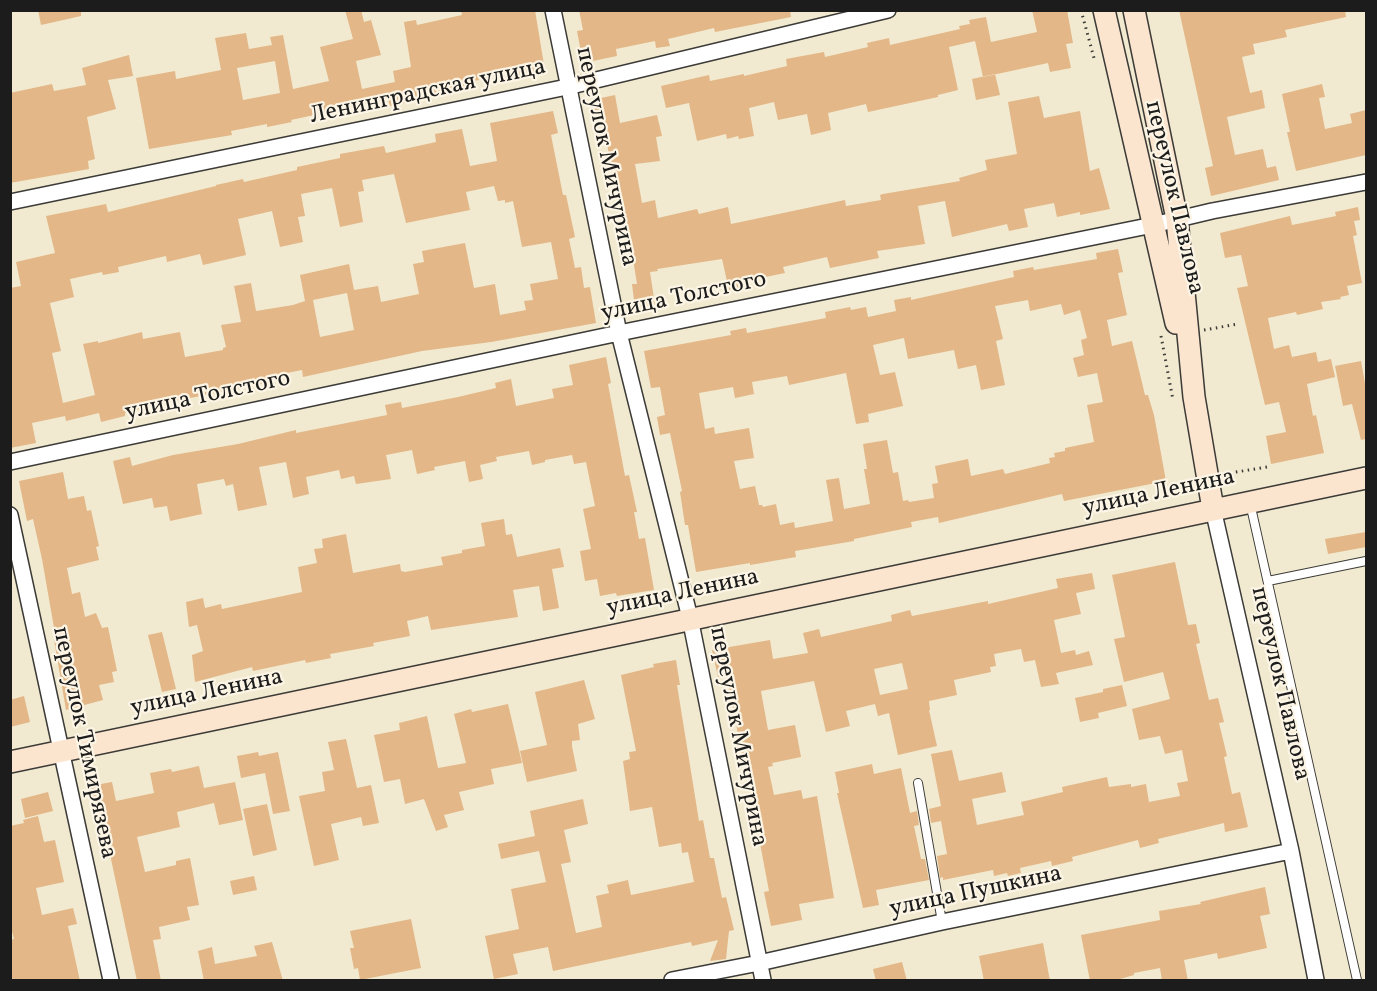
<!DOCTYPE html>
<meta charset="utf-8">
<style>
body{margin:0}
#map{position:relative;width:1377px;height:991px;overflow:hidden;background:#f1ead0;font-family:Vollkorn,serif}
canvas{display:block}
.frame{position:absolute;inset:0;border:12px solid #1c1c1c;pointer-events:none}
</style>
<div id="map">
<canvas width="1377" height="991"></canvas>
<div class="frame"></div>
</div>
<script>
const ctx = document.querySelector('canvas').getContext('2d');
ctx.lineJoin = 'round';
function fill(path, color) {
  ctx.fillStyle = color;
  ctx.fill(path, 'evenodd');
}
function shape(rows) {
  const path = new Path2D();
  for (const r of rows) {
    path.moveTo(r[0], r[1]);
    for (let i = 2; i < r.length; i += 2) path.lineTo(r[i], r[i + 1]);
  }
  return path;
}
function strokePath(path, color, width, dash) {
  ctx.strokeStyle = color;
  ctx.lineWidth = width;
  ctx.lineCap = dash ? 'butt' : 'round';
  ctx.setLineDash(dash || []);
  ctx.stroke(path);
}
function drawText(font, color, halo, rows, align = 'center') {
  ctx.font = font + ' Vollkorn,serif';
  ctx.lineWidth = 4.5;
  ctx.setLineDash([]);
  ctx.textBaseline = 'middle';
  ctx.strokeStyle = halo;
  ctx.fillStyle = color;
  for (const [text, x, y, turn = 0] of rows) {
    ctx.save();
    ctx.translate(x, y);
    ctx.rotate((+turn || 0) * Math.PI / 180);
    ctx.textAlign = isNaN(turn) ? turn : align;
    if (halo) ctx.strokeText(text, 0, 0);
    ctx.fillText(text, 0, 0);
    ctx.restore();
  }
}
fill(shape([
 [38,10,81,10,81,16,41,25],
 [345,10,361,10,364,22,371,20,381,55,356,61,362,89,395,82,393,71,411,67,404,22,416,20,417,25,462,15,461,10,535,10,545,71,513,78,511,67,477,74,479,80,464,83,465,89,421,99,421,100,390,106,388,99,291,120,292,122,267,127,267,124,231,131,232,135,149,149,136,78,175,71,176,79,221,70,215,38,246,33,249,49,272,45,270,37,283,35,293,89,329,81,320,47,353,39],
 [275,61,280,93,243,100,237,68],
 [579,10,790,10,791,17,715,32,714,28,668,39,670,46,656,48,655,41,616,49,617,56,583,63,577,31,583,30],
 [1032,10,1067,10,1073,43,1066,44,1071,68,1050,72,1048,63,983,77,975,41,949,47,958,90,938,95,938,97,868,112,866,104,828,113,831,130,811,135,807,114,778,120,774,102,749,108,754,136,739,139,738,136,727,139,726,134,697,141,689,103,666,108,661,86,709,75,710,81,744,74,744,76,787,66,786,59,824,52,825,57,868,47,867,43,889,38,890,45,960,29,959,26,970,24,969,20,986,17,991,42,1037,32],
 [1179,10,1345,10,1346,17,1285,30,1287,37,1253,44,1255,54,1242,57,1250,93,1262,90,1265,108,1227,117,1235,155,1263,149,1267,168,1276,166,1279,180,1211,196,1205,168,1213,166],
 [129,55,133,76,108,80,116,109,87,117,95,159,88,161,89,169,10,183,10,93,52,84,54,91,86,85,82,68],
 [995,74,1000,95,976,100,972,79],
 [1322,84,1325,97,1319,98,1325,129,1352,123,1350,114,1366,110,1366,155,1296,171,1287,132,1290,132,1282,94],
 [615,95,620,123,657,115,662,136,656,137,660,161,635,164,642,203,655,200,658,218,697,209,699,214,728,207,731,224,845,200,846,206,881,200,880,195,883,194,960,181,959,178,987,170,985,160,1017,154,1008,102,1039,96,1044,118,1080,111,1090,171,1099,168,1110,209,1080,215,1080,212,1057,217,1054,203,1024,209,1028,227,1009,231,1007,224,952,237,945,201,918,206,925,244,877,251,879,258,830,268,827,257,783,267,785,273,746,281,747,286,729,290,722,259,657,269,658,271,650,272,655,305,635,308,632,284,637,284,630,240,627,241,603,125,597,126,592,100],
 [553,111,558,133,551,135,563,195,566,195,575,237,569,239,575,268,581,267,584,288,590,287,596,323,491,342,422,351,303,377,302,370,271,376,272,382,175,401,125,413,125,416,101,422,99,413,66,421,65,416,32,423,36,443,10,448,10,288,21,286,16,262,55,253,46,216,106,204,108,212,216,186,216,185,243,179,244,182,297,170,297,167,340,158,340,154,384,146,386,153,436,142,435,134,462,129,470,166,497,161,490,123],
 [394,174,406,223,470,210,466,192,494,186,498,201,505,200,505,203,513,201,522,247,551,242,558,279,530,284,533,300,524,301,526,310,500,315,495,284,474,288,465,243,422,251,424,262,413,264,419,294,381,302,378,286,354,290,349,264,300,275,305,301,293,305,256,311,251,283,234,286,241,322,221,325,226,347,223,348,223,350,185,357,180,332,143,339,142,332,98,343,98,341,83,344,95,395,63,403,52,353,61,351,50,303,74,297,70,279,102,272,103,275,119,272,118,267,166,256,167,262,200,254,203,265,246,255,238,219,272,211,280,247,303,242,298,217,305,216,301,194,332,188,340,227,363,222,358,192,364,191,362,180],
 [347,293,354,330,320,337,313,300],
 [1358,207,1360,220,1354,221,1357,235,1353,236,1362,283,1347,286,1349,295,1340,297,1341,299,1321,302,1323,309,1297,315,1296,312,1268,318,1274,349,1289,345,1292,357,1316,352,1318,362,1331,359,1335,377,1307,384,1313,416,1316,415,1324,453,1271,464,1266,436,1286,432,1279,402,1265,405,1237,288,1248,286,1241,255,1225,258,1220,233,1290,216,1292,225,1336,216,1335,212],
 [1118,249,1123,272,1118,273,1127,315,1107,320,1112,346,1132,341,1145,395,1148,395,1154,415,1166,481,1064,501,1062,494,939,523,938,517,911,522,912,527,854,539,854,541,795,551,796,557,750,565,750,563,696,572,688,525,685,525,680,492,682,491,670,433,660,435,657,417,665,415,660,387,651,388,644,351,731,335,730,331,746,328,747,333,826,318,825,312,850,307,851,310,866,307,868,317,896,311,894,300,911,297,911,300,1014,277,1013,271,1033,267,1034,270,1097,259,1096,253],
 [1028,300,1030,311,1061,304,1064,315,1080,310,1087,338,1081,340,1084,355,1073,358,1078,377,1097,373,1103,402,1087,405,1094,442,1065,448,1065,451,1054,453,1055,457,1049,458,1050,463,1005,474,1003,469,971,476,968,459,935,466,938,483,932,484,934,498,909,502,908,500,903,501,898,472,893,473,887,440,863,444,867,469,864,469,870,504,844,509,839,478,826,480,833,521,795,528,794,522,780,525,776,504,763,507,762,505,759,505,755,486,740,489,734,461,754,458,749,428,715,434,714,427,705,429,699,393,733,387,735,398,754,394,752,382,787,376,789,385,846,373,856,424,869,422,868,414,903,406,895,372,880,375,873,345,904,338,908,359,954,350,958,369,976,365,981,390,1005,385,996,341,1003,339,995,306],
 [606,357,611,383,608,384,625,476,629,475,637,512,634,512,639,539,645,538,654,590,617,596,616,593,600,596,597,579,585,581,580,551,591,549,583,509,595,506,586,462,574,464,572,455,545,460,545,462,532,465,529,451,496,457,497,461,480,465,483,479,469,482,465,461,434,467,435,470,417,474,412,450,386,455,391,479,356,484,354,476,341,479,339,470,306,477,309,494,293,498,286,462,259,467,267,505,238,511,233,484,226,486,224,479,197,484,202,514,170,521,167,506,154,508,152,498,123,504,113,461,130,457,132,466,173,455,238,444,296,430,296,433,387,415,385,405,401,402,402,408,458,397,496,388,495,383,511,379,516,406,554,398,552,389,573,385,569,365],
 [1361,361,1366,389,1366,439,1361,440,1352,404,1343,406,1335,366],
 [63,472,68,499,84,496,87,511,91,510,99,546,96,547,99,560,67,568,72,594,80,592,85,617,96,613,102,628,108,627,117,671,112,672,114,682,99,685,103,700,66,710,54,640,56,639,42,559,33,519,27,521,19,481],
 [504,519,506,535,512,534,517,557,560,548,564,567,552,569,559,608,543,611,539,586,513,590,518,617,431,630,428,616,407,621,410,636,373,643,374,646,330,654,331,658,306,663,305,660,253,671,252,667,195,682,192,655,203,651,197,625,189,627,186,602,203,598,205,608,221,604,222,609,302,592,298,567,317,563,314,549,323,548,322,539,346,534,353,573,400,564,401,571,405,572,443,565,441,557,462,553,462,550,485,546,481,523],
 [1366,532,1366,547,1328,554,1325,539],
 [1175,562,1188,625,1196,624,1200,643,1196,644,1209,700,1218,698,1224,722,1219,723,1227,756,1224,757,1232,794,1240,792,1248,827,1225,832,1224,823,1158,839,1159,843,1140,848,1138,840,1072,857,1073,861,1052,866,1051,861,1020,868,1021,873,1008,876,1007,873,994,876,993,870,943,880,943,877,940,878,937,856,947,854,941,821,931,823,929,809,941,806,931,754,952,750,959,781,1002,772,1006,792,972,799,977,825,1024,815,1021,802,1063,792,1062,787,1107,777,1109,787,1131,784,1131,787,1146,784,1149,802,1180,796,1177,783,1188,781,1182,750,1165,754,1160,736,1139,740,1132,709,1170,699,1163,672,1124,682,1114,639,1125,637,1112,575],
 [1092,573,1095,589,1076,593,1081,614,1054,620,1061,653,1075,650,1076,655,1089,651,1093,665,1056,673,1059,684,1041,687,1035,660,1024,662,1021,649,994,654,996,666,990,667,991,672,954,680,957,695,929,701,930,710,929,710,937,746,898,755,889,713,878,716,875,704,846,711,850,726,826,732,814,681,761,691,768,730,795,725,801,757,772,763,773,766,768,767,774,795,801,790,803,799,817,796,834,898,799,904,802,920,771,926,764,892,769,891,752,801,757,801,750,771,745,772,727,675,718,677,712,650,770,640,773,659,808,653,803,633,819,629,821,637,892,621,891,615,910,610,912,616,988,601,988,604,1058,588,1056,579],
 [902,663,908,689,880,695,874,669],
 [162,632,176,689,162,692,148,635],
 [676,660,680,685,677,685,699,821,703,820,710,858,714,858,722,898,726,897,734,930,729,931,726,959,710,961,718,940,692,946,691,942,553,971,548,947,513,954,518,974,494,979,485,936,519,929,511,889,546,882,539,851,501,859,498,844,535,836,530,811,583,799,588,824,564,830,571,862,561,864,576,933,602,927,596,896,609,893,607,885,628,880,631,895,694,882,688,852,682,853,681,843,659,847,652,807,630,811,623,761,630,759,629,752,636,751,621,675,654,667,653,664],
 [584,680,595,719,578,724,580,740,572,741,572,746,577,771,527,782,520,751,547,745,535,692],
 [1122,685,1127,706,1098,713,1099,718,1080,722,1075,698,1103,692,1103,689],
 [24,696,30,722,10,727,10,700],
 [508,704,522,763,491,769,494,784,459,792,464,810,444,815,448,827,436,831,424,799,405,804,400,779,384,782,374,735,400,730,399,723,427,716,438,768,466,763,454,714,471,709,472,712],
 [346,739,357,788,371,785,379,823,363,826,361,817,331,824,339,860,314,866,299,796,325,791,322,772,334,770,328,742],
 [258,752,259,756,278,752,290,811,273,814,265,773,241,778,237,756],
 [872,764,874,774,901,768,910,813,917,811,919,825,914,826,921,859,925,859,929,880,876,890,879,905,863,908,837,793,839,793,835,772],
 [199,766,204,788,235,782,243,820,219,825,214,803,177,812,180,827,137,837,145,872,176,865,176,861,190,858,199,905,187,907,190,920,159,927,161,939,153,940,161,981,137,981,105,831,100,832,90,786,112,782,116,801,154,793,150,773,171,769,172,772],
 [48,792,53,811,25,818,21,799],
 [267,804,277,850,253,856,243,809],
 [38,816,44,842,55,840,64,882,36,888,42,915,73,908,77,924,68,926,80,981,13,981,10,971,10,940,14,939,10,924,10,826,24,823,23,820],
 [254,876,257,890,233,895,230,881],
 [1265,887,1270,914,1260,916,1267,948,1218,959,1217,953,1184,960,1188,981,1162,981,1160,968,1134,973,1134,975,1113,981,1090,981,1081,935,1160,920,1159,911,1201,904,1200,902],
 [411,919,421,968,360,980,358,968,354,969,350,948,354,948,350,931],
 [272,942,283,981,204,981,198,951,212,947,215,964,257,956,254,946],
 [1043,943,1050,981,984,981,979,956],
 [902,962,907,981,876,981,873,969]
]), '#e3b787');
const lane = shape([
 [1250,503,1357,980],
 [1268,581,1366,561],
 [918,783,942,922]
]);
const street = shape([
 [553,10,619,333,690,618,763,980],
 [10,202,567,87,888,10],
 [10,462,619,333,1153,225,1212,211,1366,182],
 [1213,509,1291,851,1316,980],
 [10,515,111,980],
 [672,980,759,963,942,922,1291,851]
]);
const secondary = shape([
 [1104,10,1176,323],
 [1134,10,1177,219,1194,397,1213,509],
 [10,762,1366,478]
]);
strokePath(lane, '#3c3b37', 10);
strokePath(street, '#3c3b37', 18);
strokePath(secondary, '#3c3b37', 24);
strokePath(shape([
 [1081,10,1094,58],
 [1204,330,1238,324],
 [1161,336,1173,400],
 [1224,474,1267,467]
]), '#3c3b37', 3, [1.5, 4.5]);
strokePath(lane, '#fff', 8);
strokePath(street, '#fff', 15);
strokePath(secondary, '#fce5cf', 21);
drawText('24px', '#1c1c1c', '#fcf5e5', [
 ["Ленинградская улица",428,93,-12],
 ["переулок Мичурина",605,157,78],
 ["переулок Павлова",1173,198,77],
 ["улица Толстого",684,298,-12],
 ["улица Толстого",208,397,-12],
 ["улица Ленина",1159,494,-12],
 ["улица Ленина",683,594,-12],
 ["переулок Павлова",1279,684,77],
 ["улица Ленина",207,694,-12],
 ["переулок Мичурина",737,737,79],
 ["переулок Тимирязева",83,743,78],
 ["улица Пушкина",976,893,-12]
]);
</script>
